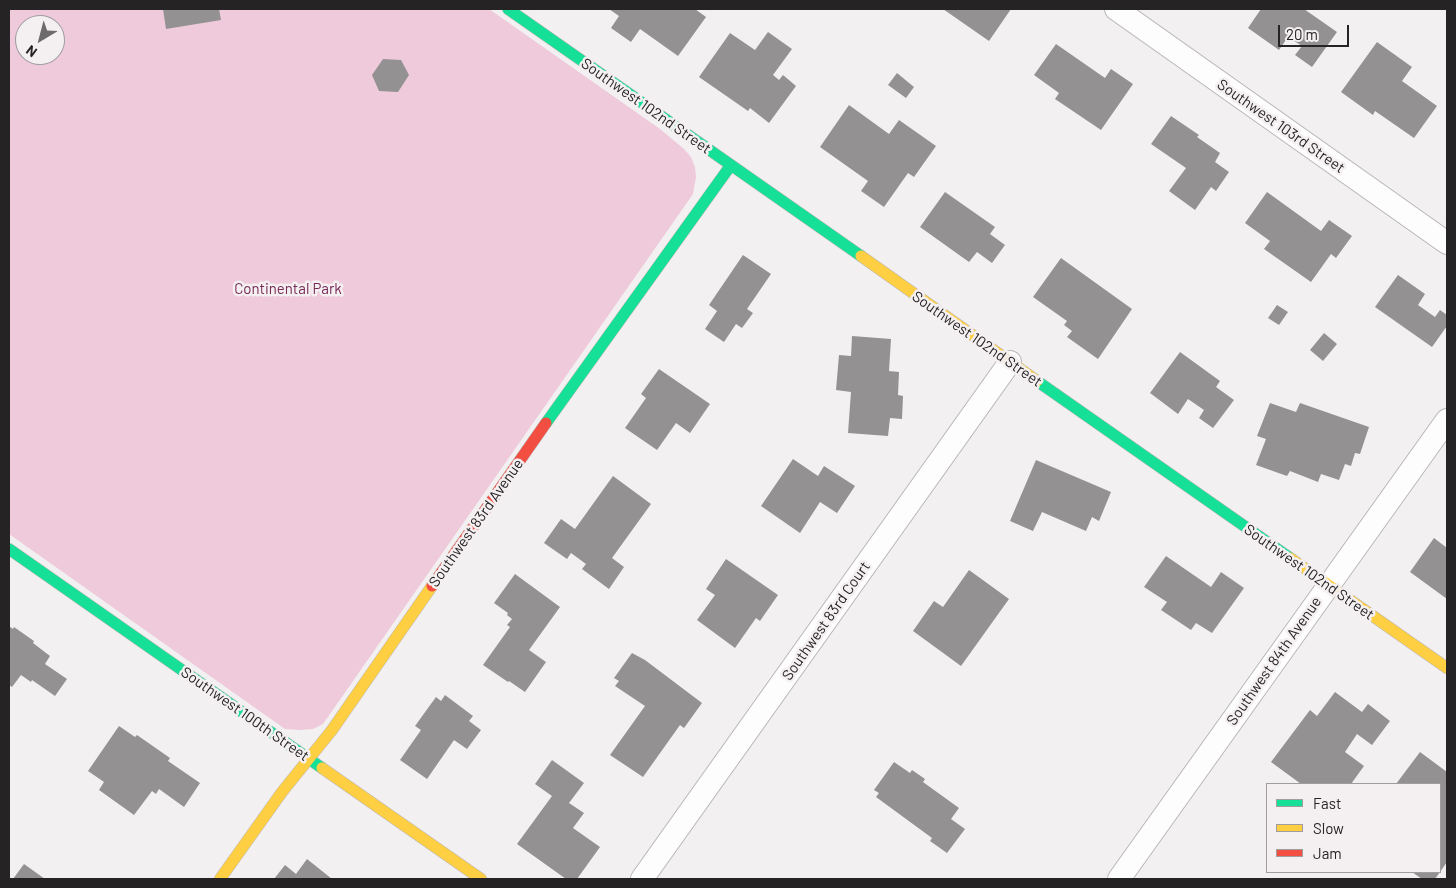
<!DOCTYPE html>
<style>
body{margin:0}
#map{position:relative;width:1456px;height:888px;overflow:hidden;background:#f3f0f1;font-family:Barlow,sans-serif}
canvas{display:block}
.frame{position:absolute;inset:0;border:10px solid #252324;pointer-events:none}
.legend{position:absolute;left:1266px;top:783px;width:175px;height:90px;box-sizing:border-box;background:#f4eff1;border:1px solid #a19d9f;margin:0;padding:6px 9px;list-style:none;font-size:15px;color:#252324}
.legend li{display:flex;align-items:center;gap:10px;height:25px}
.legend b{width:25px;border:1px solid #a19d9f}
.north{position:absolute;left:15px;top:15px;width:50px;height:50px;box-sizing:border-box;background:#f4eff1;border:1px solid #a19d9f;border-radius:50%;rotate:217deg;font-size:14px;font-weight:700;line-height:20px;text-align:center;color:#252324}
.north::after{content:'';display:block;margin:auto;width:18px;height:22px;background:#6d6b6c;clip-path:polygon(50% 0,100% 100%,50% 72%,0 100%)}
.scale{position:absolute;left:1278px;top:25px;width:71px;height:22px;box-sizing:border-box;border:2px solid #252324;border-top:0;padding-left:6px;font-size:15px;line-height:18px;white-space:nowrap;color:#252324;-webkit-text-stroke:4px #f4eff1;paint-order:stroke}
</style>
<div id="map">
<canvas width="1456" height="888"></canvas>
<div class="frame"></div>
<ul class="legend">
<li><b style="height:6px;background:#16e098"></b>Fast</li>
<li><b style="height:6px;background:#ffcf43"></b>Slow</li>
<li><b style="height:6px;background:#f24e42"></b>Jam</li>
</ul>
<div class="north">N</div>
<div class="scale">20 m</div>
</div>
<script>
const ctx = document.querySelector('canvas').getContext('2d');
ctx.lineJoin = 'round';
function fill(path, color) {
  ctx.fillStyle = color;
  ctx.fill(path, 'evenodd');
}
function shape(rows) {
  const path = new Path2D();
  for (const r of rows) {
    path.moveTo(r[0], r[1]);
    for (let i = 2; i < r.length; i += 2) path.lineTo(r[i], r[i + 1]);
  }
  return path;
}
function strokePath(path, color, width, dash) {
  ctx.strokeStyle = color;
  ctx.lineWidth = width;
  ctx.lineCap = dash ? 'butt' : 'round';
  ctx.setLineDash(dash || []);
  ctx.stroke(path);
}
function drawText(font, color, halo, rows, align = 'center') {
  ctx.font = font + ' Barlow,sans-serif';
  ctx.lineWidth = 5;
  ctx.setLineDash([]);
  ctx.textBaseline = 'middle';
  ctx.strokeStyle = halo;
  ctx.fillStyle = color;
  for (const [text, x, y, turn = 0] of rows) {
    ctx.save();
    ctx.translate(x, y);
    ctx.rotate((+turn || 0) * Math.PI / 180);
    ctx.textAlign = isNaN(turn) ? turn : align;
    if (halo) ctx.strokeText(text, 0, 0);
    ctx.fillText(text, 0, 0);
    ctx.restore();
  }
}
fill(shape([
 [9,9,489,9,660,129,684,149,691,157,695,167,696,177,693,194,323,724,313,729,300,730,285,729,9,534],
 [25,25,55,25,55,55,25,55]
]), '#eecada');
fill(shape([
 [163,9,219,9,221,20,166,29],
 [609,9,695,9,706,17,678,56,640,29,631,42,611,28,619,16],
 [943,9,1011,9,989,41],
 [1261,9,1304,9,1337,32,1312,67,1295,55,1302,46,1288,37,1279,50,1248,28],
 [768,32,792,49,773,75,779,80,783,75,796,86,769,123,750,108,748,111,699,77,730,33,755,50],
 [1377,42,1412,67,1402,81,1437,106,1414,138,1375,111,1373,115,1341,92],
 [1056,44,1105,78,1111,69,1133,84,1101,130,1055,99,1059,93,1034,75],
 [383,59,401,60,409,75,398,92,379,91,372,75],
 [897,73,914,87,906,98,888,85],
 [849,105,889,134,899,120,936,146,914,177,908,173,884,207,861,191,868,181,820,147],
 [1171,116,1199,135,1197,137,1220,153,1215,162,1229,172,1216,191,1211,187,1195,210,1169,191,1186,168,1151,144],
 [945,192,995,227,990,234,1005,245,992,263,977,252,969,262,920,227],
 [1267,192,1321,231,1329,220,1352,236,1336,258,1331,254,1311,282,1264,249,1270,241,1245,223],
 [743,255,771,274,747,309,753,313,742,328,736,324,724,342,705,329,717,311,709,305],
 [1061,258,1132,309,1098,359,1067,337,1072,331,1064,325,1067,321,1033,297],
 [1398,275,1425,294,1418,305,1435,317,1440,310,1447,315,1447,326,1432,347,1375,307],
 [1277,305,1288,312,1279,325,1268,318],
 [1324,333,1337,344,1323,361,1310,350],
 [852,336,891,339,889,371,899,372,898,395,903,396,902,419,890,418,888,436,848,433,851,392,836,390,839,355,851,356],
 [1180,352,1220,381,1216,387,1234,400,1213,428,1199,418,1204,410,1188,399,1178,414,1150,393],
 [659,369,710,404,690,433,676,423,657,450,625,428,646,398,641,394],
 [1270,403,1296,412,1300,403,1369,427,1360,454,1355,453,1351,466,1345,464,1339,480,1321,474,1318,482,1290,471,1287,476,1256,465,1266,439,1257,436],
 [793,459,818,476,824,466,855,486,837,513,820,502,800,533,761,506],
 [1036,460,1111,492,1099,521,1092,517,1086,531,1042,512,1033,531,1010,521],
 [613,476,651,504,612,558,624,567,609,589,582,569,586,564,571,553,567,559,544,543,561,519,575,529],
 [1434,538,1447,548,1447,599,1410,572],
 [1166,556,1211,587,1221,572,1244,588,1212,633,1196,623,1191,630,1161,610,1167,602,1144,587],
 [726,559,778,595,760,621,756,618,735,648,697,620,715,595,706,589],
 [969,570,1009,599,961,666,913,631,934,601,943,607],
 [515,574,560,607,529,650,546,662,525,692,509,681,508,682,483,665,510,627,507,625,512,619,507,615,508,613,494,603],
 [9,626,13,629,14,627,34,641,33,643,50,656,45,664,67,679,55,696,32,680,31,682,21,675,12,687,9,685],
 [632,653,645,660,702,703,684,728,680,725,643,777,610,755,645,706,615,686,619,681,614,678],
 [1335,692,1362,712,1368,704,1390,721,1372,745,1357,734,1345,752,1364,766,1351,784,1301,784,1271,762,1310,710,1317,716],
 [445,695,473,716,469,721,481,730,467,749,454,740,427,779,400,760,421,730,415,726,436,697,441,701],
 [119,726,135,737,137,735,170,758,168,761,200,783,184,807,159,789,156,794,152,791,134,815,99,790,104,782,88,771],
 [1420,752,1447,772,1447,862,1435,879,1422,879,1412,872,1440,872,1440,784,1396,784],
 [552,760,584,783,569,803,584,813,573,828,600,847,577,879,566,879,517,844,552,796,535,784],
 [894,762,910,773,912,770,925,779,923,782,959,808,951,819,965,829,947,853,930,841,932,838,876,797,879,793,874,790],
 [307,859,332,879,274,879,285,865,296,874],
 [24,864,45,879,13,879]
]), '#949192');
const street = shape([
 [1116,9,1447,243],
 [642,879,1010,362],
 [1119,879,1447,420]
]);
const fast = shape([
 [508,9,861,256],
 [1037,381,1290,558],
 [546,423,731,165],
 [9,549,322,768]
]);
const slow = shape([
 [861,256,1037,381],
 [1290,558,1447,668],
 [322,768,481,879],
 [220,879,282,792,332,730,432,586]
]);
const jam = shape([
 [432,586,546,423]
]);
strokePath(street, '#b8b6b7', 24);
strokePath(fast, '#b8b6b7', 12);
strokePath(slow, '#b8b6b7', 12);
strokePath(jam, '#b8b6b7', 12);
strokePath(street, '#fdfdfd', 22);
strokePath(fast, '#16e098', 11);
strokePath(slow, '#ffcf43', 11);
strokePath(jam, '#f24e42', 11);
drawText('15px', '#252324', '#f4eff1', [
 ["Southwest 102nd Street",646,106,35],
 ["Southwest 103rd Street",1281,126,35],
 ["Southwest 102nd Street",977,339,35],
 ["Southwest 83rd Avenue",476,523,-55],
 ["Southwest 102nd Street",1309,572,35],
 ["Southwest 83rd Court",826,621,-55],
 ["Southwest 84th Avenue",1274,661,-55],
 ["Southwest 100th Street",245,714,35]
]);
drawText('15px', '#772a55', '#f4eff1', [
 ["Continental Park",288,289]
]);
</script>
